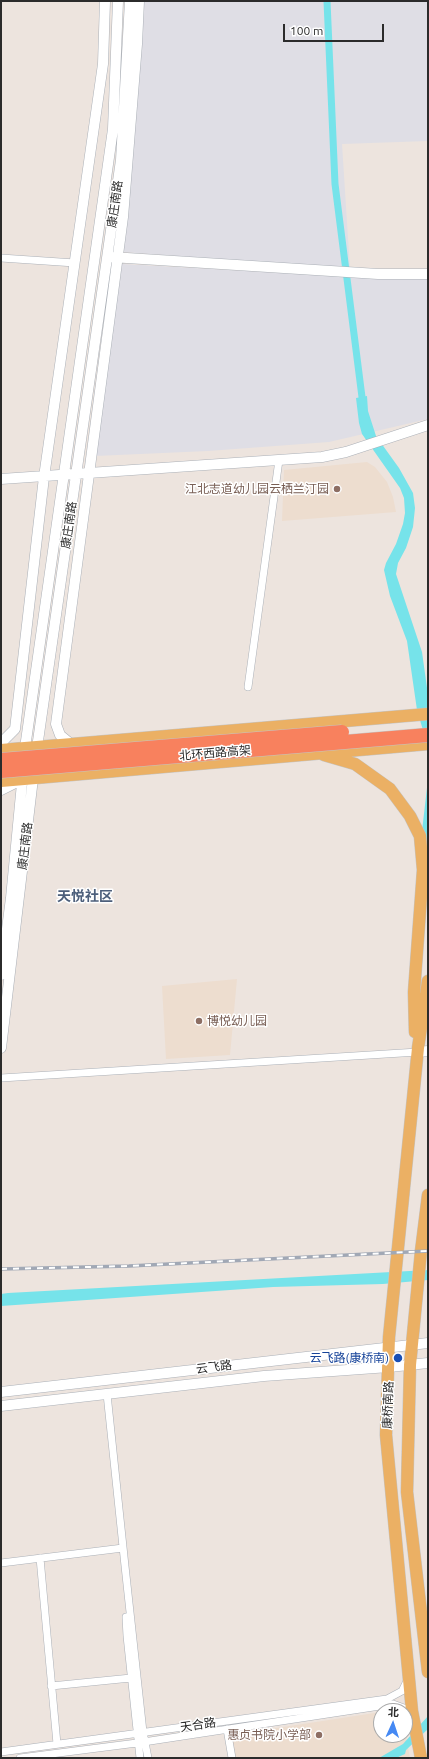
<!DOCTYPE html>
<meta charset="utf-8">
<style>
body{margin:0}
#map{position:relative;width:429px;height:1759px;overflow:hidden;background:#ede4de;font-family:Ubuntu,"Noto Sans SC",sans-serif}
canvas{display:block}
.frame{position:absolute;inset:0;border:2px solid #2b2b2b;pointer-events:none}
.north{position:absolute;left:373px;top:1703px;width:40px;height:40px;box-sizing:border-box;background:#fff;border:1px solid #aaa;border-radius:50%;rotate:3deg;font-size:11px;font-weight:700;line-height:16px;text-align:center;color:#2b2b2b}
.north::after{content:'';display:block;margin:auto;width:14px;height:18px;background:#4589f3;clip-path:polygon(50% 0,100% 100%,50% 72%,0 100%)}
.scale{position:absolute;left:283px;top:24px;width:101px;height:18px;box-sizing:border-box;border:2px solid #2b2b2b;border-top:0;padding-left:5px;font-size:12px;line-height:14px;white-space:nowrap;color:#2b2b2b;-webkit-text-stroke:3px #fff;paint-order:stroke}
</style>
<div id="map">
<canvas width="429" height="1759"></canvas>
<div class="frame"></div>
<div class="north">北</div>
<div class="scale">100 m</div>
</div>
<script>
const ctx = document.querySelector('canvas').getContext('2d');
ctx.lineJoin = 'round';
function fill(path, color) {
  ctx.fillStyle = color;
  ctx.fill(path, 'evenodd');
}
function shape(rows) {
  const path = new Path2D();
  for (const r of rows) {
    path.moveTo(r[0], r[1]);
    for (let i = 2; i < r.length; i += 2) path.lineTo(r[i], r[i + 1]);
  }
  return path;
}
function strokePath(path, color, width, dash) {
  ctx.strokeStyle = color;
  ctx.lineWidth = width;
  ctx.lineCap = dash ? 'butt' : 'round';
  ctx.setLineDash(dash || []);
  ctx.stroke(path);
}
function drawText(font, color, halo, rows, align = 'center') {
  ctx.font = font + ' Ubuntu,"Noto Sans SC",sans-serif';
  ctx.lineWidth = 3;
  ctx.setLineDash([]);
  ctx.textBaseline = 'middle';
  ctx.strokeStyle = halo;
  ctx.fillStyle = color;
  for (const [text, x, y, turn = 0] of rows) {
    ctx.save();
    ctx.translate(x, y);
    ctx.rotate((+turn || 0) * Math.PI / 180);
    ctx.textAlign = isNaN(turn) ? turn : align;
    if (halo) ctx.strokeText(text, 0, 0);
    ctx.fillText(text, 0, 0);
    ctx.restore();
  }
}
fill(shape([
 [143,1,428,1,428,141,342,144,350,269,123,252],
 [122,264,376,278,428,278,428,419,329,442,208,451,95,456]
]), '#dfdee5');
fill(shape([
 [367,462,375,467,387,482,393,497,396,512,282,521,284,470],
 [237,979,230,1055,166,1059,162,986],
 [381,1712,381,1735,405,1735,405,1730,410,1758,235,1758,231,1735]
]), '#edddcf');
fill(shape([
 [367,396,368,411,376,436,399,468,413,493,415,508,413,527,406,548,398,563,396,574,422,652,428,695,428,747,417,710,407,641,390,596,384,570,386,563,396,544,403,524,405,513,404,498,400,488,362,434,359,423,356,398],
 [428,779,428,844,422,831],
 [428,1270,428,1280,383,1284,273,1287,1,1306,1,1294,8,1293],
 [428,1716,428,1729,406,1750,405,1754,396,1758,379,1758,403,1744]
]), '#76e3ea');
strokePath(shape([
 [327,1,335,184,363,405]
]), '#76e3ea', 7);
const street = shape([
 [1,258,75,263],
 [248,687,279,460],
 [1,1078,418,1052],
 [107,1394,125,1566,143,1732,148,1758],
 [40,1558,57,1744],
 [1,1563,123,1548],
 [126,1617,127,1636,140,1758],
 [51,1686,131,1678],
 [227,1729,232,1758],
 [1,1752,387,1699,402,1691,408,1679],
 [20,1758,137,1743,393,1704,412,1711]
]);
const secondary = shape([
 [111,257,378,274,428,274],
 [1,479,322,457,346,452,428,425],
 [1,740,4,740,15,729,44,477,103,64,105,1],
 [71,744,60,735,56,724,123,217,137,44,139,1],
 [24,755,113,129,118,1],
 [36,755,121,160,130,1],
 [1,790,21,780],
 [1,975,11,898,23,773],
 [1,1048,34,770],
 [418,1052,428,1051],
 [1,1392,428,1343],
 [1,1406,264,1376,389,1367,428,1363]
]);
const primary = shape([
 [1,750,428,714],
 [324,755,355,764,390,789,410,816,420,836,423,870,414,992,415,1032],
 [1,781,428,744],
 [428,1195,421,1251,410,1365,407,1492,428,1672],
 [421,1758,412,1711,386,1435,389,1337,418,1048,428,981]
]);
strokePath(street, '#abb0b7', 8);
strokePath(secondary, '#abb0b7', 11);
strokePath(primary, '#c4c4c4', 13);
strokePath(street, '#fff', 7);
strokePath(secondary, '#fff', 10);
strokePath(primary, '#ebb064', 12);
const rail = shape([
 [1,1269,129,1266,428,1251]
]);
strokePath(rail, '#a1a8b5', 3.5);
strokePath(rail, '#fff', 2, [6]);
const highwayBridge = shape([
 [1,760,342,732],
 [1,771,428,735]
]);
strokePath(highwayBridge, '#c4c4c4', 15, []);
strokePath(highwayBridge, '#f8815e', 14);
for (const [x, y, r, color] of [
 [337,489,4,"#8d6e63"],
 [199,1021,4,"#8d6e63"],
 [398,1358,5,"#1a4fb4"],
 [319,1735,4,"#8d6e63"]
]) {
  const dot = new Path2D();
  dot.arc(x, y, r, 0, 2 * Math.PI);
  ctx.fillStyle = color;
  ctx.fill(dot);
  strokePath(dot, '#fff', 1.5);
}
drawText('12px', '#2b2b2b', '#fff', [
 ["康庄南路",115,204,-82],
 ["康庄南路",69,525,-82],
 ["北环西路高架",215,753,-5],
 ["康庄南路",25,846,-83],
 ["云飞路",214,1367,-7],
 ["康桥南路",388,1405,-88],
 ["天合路",198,1725,-8]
]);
drawText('12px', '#785e54', '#fff', [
 ["江北志道幼儿园云栖兰汀园",329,489],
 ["博悦幼儿园",207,1021,"left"],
 ["惠贞书院小学部",311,1735]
], 'right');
drawText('12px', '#164399', '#fff', [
 ["云飞路(康桥南)",389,1358]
], 'right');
drawText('bold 14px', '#4d5f7b', '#fff', [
 ["天悦社区",85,896]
]);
</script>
